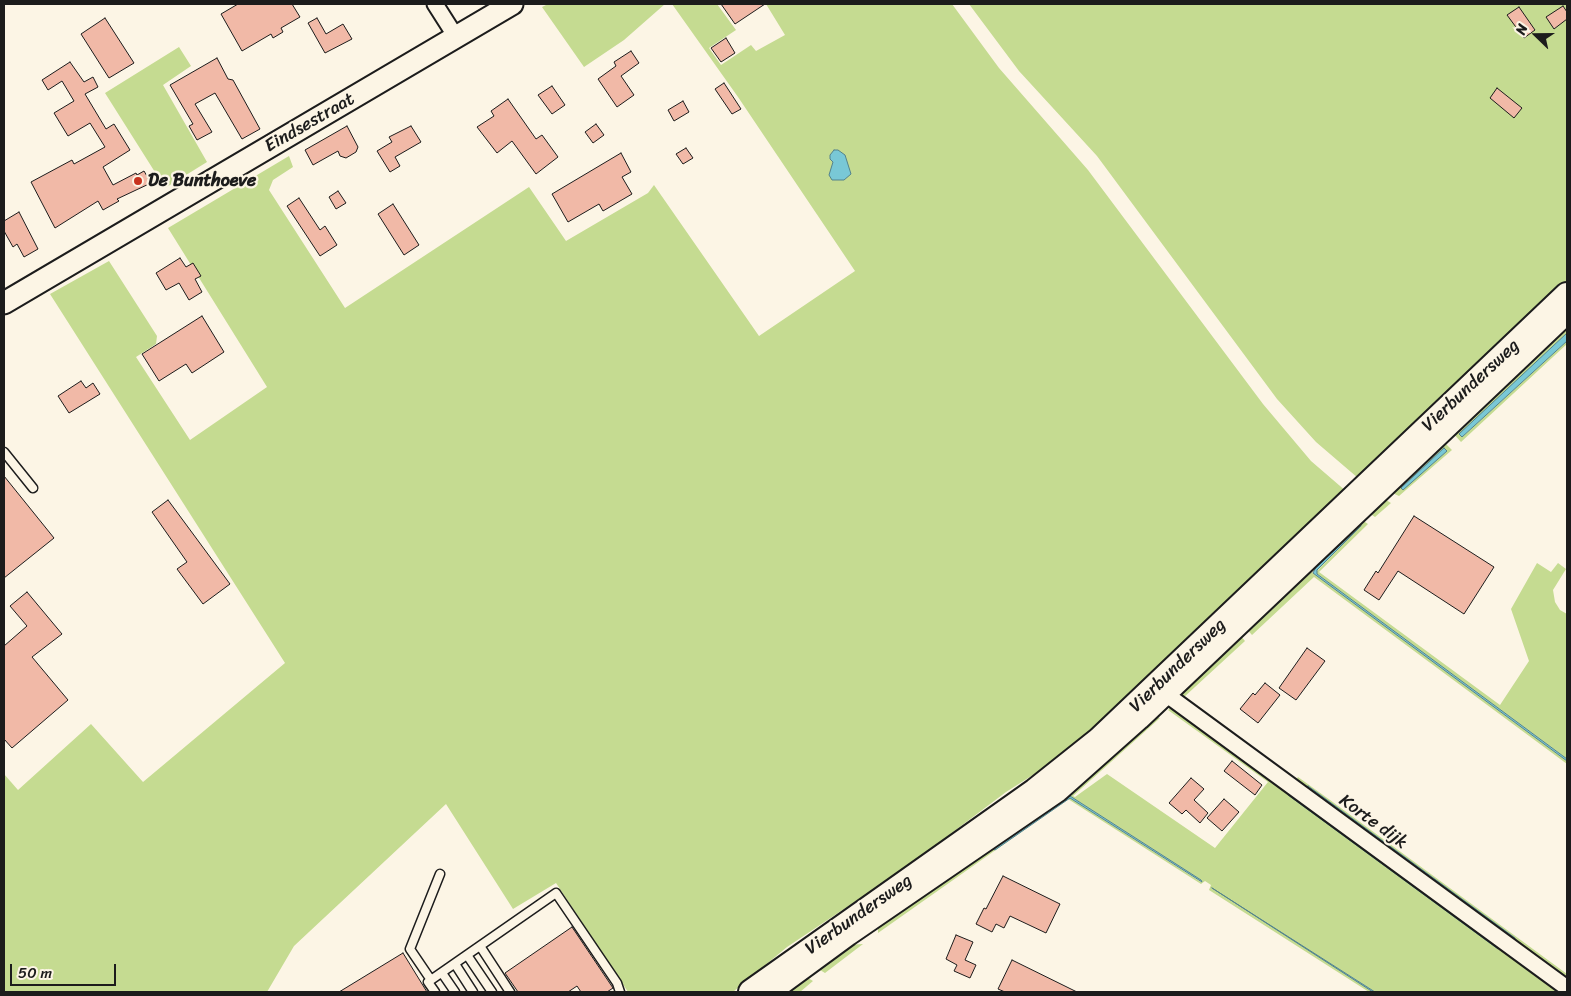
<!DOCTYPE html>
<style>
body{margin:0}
#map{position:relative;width:1571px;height:996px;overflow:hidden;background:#fcf5e5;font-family:Sriracha,sans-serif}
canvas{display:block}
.frame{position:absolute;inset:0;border:5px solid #1c1c1c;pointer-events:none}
.north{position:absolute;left:1511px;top:10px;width:50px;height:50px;-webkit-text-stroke:4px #fcf5e5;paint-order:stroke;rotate:292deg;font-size:14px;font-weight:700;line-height:20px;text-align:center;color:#1c1c1c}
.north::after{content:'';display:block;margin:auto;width:18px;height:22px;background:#1c1c1c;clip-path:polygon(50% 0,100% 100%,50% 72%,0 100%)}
.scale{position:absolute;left:10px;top:964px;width:106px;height:22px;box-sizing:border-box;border:2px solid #1c1c1c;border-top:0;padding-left:6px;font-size:15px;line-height:18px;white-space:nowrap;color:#1c1c1c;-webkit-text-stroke:4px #fcf5e5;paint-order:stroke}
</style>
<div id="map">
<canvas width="1571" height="996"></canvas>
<div class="frame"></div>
<div class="north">N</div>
<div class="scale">50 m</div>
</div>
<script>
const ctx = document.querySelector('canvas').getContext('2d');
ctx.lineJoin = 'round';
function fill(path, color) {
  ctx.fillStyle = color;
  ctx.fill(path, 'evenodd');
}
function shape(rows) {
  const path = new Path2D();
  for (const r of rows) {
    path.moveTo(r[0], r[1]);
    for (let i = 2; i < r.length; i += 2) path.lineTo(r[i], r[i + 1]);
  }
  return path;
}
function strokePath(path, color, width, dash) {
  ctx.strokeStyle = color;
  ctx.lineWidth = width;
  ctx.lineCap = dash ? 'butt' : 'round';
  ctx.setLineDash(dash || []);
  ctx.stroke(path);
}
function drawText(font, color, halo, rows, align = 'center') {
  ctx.font = font + ' Sriracha,sans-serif';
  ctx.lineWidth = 4.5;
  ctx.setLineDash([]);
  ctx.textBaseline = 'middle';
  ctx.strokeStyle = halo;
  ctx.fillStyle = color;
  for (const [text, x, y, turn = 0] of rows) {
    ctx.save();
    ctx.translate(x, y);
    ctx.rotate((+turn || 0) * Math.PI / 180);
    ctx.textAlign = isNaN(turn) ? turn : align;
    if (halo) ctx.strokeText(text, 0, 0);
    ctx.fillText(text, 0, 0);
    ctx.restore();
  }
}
fill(shape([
 [548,4,665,4,624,40,584,67,542,7],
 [672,4,717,4,736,30,709,48,721,65,751,45,756,51,785,35,766,4,952,4,999,68,1088,170,1263,404,1311,461,1347,492,1101,722,1055,761,1006,792,904,869,787,947,733,992,628,992,556,883,513,909,446,804,294,946,267,992,4,992,4,774,18,790,91,724,143,782,285,663,50,294,109,261,157,336,156,344,136,357,190,440,267,387,168,228,289,156,293,167,273,180,269,190,345,308,529,187,566,241,648,193,654,185,759,336,855,271,738,97],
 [969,4,1567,4,1567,284,1358,478,1316,442,1277,399,1097,156,1019,71],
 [179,47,191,66,163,85,207,162,165,188,105,93],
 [1567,321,1567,333,1460,434,1462,437,1567,341,1567,344,1461,442,1451,431],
 [1442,440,1452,450,1399,496,1388,491],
 [1444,448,1447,451,1401,489,1401,488],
 [1381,497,1391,503,1375,517,1366,511],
 [1359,518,1368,524,1319,572,1500,705,1529,661,1511,609,1537,563,1551,572,1558,563,1566,569,1553,590,1555,602,1560,610,1567,614,1567,759,1317,574,1317,571,1361,526,1312,572,1567,761,1567,764,1314,577,1252,635,1245,627],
 [1239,634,1245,641,1183,698,1296,780,1298,777,1330,800,1567,974,1567,977,1530,950,1567,979,1172,696],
 [1173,706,1566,992,1558,992,1513,959,1557,992,1375,992,1323,959,1373,992,1369,992,1209,890,1211,885,1205,881,1201,884,1068,799,878,933,878,922,1152,715,1160,718,1073,796,1075,797,1107,774,1215,848,1268,782,1168,710],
 [1290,793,1384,863,1384,864,1288,795],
 [1070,796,1201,880,1201,882,1070,798,995,850,993,849],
 [863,944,825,973,815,967,845,945],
 [803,975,813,981,800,992,782,992]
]), '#c5db91');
const water = shape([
 [834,150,838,150,845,155,851,174,844,180,832,180,829,175,833,162,830,159,830,155,834,150],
 [1567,333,1567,341,1462,437,1459,434,1567,333],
 [1444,448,1447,451,1403,490,1401,488,1444,448],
 [1361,526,1317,570,1317,574,1567,759,1567,761,1313,573,1316,567,1361,526],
 [1308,786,1515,938,1515,939,1307,787,1308,786],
 [1289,793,1499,948,1498,949,1288,795,1289,793],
 [1070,796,1201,880,1202,882,1070,798,995,850,993,849,1070,796],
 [1212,888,1262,920,1375,992,1373,992,1212,888]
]);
fill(water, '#79c8d6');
strokePath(water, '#54838c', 1);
const building = shape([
 [238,4,292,4,300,17,281,28,283,32,273,38,271,34,242,51,221,14,238,4],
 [721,4,765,4,735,24,721,4],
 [1563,6,1567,12,1567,19,1554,29,1546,17,1563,6],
 [1519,7,1535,30,1524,38,1507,15,1519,7],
 [105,18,134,63,109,78,81,34,105,18],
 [317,18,326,34,343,24,352,39,325,53,308,23,317,18],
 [726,38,735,53,721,62,711,48,726,38],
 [631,51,639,63,621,76,634,95,617,107,598,79,616,66,614,62,631,51],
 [217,58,228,79,233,80,260,129,242,139,215,93,195,104,212,132,197,140,189,126,193,124,170,85,217,58],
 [70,62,84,82,93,77,98,87,85,94,106,129,114,124,130,150,103,167,113,185,136,173,137,175,144,171,151,183,117,199,119,201,103,210,98,201,55,228,31,182,72,160,74,164,105,147,90,123,68,136,54,113,74,101,62,81,48,90,42,80,70,62],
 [724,83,741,109,732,114,715,89,724,83],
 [552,86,565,105,552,114,538,95,552,86],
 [1497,88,1522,108,1514,118,1490,98,1497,88],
 [508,99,536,139,542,135,558,157,536,174,512,141,497,153,477,127,494,116,491,111,508,99],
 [683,101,689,112,674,121,668,110,683,101],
 [596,124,604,135,593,143,585,132,596,124],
 [347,126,358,147,356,152,346,158,340,156,338,151,313,165,305,150,347,126],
 [411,126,421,142,395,157,400,166,390,172,377,151,392,142,389,137,411,126],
 [686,148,693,158,683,164,676,154,686,148],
 [621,153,631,172,622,177,632,194,603,211,599,204,568,222,552,194,621,153],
 [338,191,346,203,336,209,329,197,338,191],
 [299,198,320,230,325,226,337,245,320,256,287,206,299,198],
 [393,204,419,245,404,255,378,214,393,204],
 [19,212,38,249,24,257,17,244,13,247,4,231,4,221,19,212],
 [180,258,186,267,193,263,201,276,195,279,202,292,189,300,179,283,166,290,156,273,180,258],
 [202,316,224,352,192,373,186,364,159,381,142,354,202,316],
 [81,381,86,388,93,383,100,394,69,413,58,396,81,381],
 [4,476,54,538,4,578,4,476],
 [168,500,230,584,203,604,177,569,187,562,152,512,168,500],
 [1414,516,1494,567,1464,614,1398,571,1379,600,1364,590,1376,571,1378,573,1414,516],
 [27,592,62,634,32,657,68,700,12,748,4,739,4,646,27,626,10,606,27,592],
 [1307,648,1325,661,1296,700,1279,688,1307,648],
 [1265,683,1280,695,1258,723,1240,709,1253,693,1255,695,1265,683],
 [1232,761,1262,785,1255,795,1224,771,1232,761],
 [1191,778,1204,789,1194,800,1208,813,1200,823,1186,810,1182,814,1169,803,1191,778],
 [1224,799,1239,812,1222,831,1207,818,1224,799],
 [1003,876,1060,904,1046,933,1010,916,1004,928,996,924,992,932,976,924,984,908,986,909,1003,876],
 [572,927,613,988,607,992,581,992,577,986,568,992,518,992,505,973,572,927],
 [956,935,973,942,965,960,976,965,970,978,954,971,957,965,946,959,956,935],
 [403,953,427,992,339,992,403,953],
 [1012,960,1077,992,1005,992,998,989,1012,960]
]);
fill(building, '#f1b9a7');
strokePath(building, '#1c1c1c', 1);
const lane = shape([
 [4,452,33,488],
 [480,946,510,992],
 [467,955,492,992],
 [455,964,473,992],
 [442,973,455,992],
 [431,980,410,949,440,874],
 [435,992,428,982,556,893,617,983,620,992]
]);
const street = shape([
 [435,4,456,37],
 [1159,689,1567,988],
 [775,992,850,937,1060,793,1141,721,1567,317]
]);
const secondary = shape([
 [4,303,512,4]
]);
const primary = shape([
 [751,992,1035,791,1099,740,1567,295]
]);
strokePath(lane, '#1c1c1c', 11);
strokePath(street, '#1c1c1c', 19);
strokePath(secondary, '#1c1c1c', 25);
strokePath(primary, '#1c1c1c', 28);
strokePath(lane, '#fcf5e5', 8);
strokePath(street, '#fcf5e5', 15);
strokePath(secondary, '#fcf5e5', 21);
strokePath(primary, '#fcf5e5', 24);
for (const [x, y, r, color] of [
 [138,181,5,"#c8321e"]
]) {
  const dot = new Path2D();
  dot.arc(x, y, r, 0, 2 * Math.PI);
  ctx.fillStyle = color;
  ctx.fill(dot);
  strokePath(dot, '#fcf5e5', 2);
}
drawText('18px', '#1c1c1c', '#fcf5e5', [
 ["Eindsestraat",310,123,-30],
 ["Vierbundersweg",1471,386,-43],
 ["Vierbundersweg",1178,666,-44],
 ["Korte dijk",1373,822,36],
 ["Vierbundersweg",859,915,-35]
]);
drawText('bold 18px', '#1c1c1c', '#fcf5e5', [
 ["De Bunthoeve",148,181]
], 'left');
</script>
